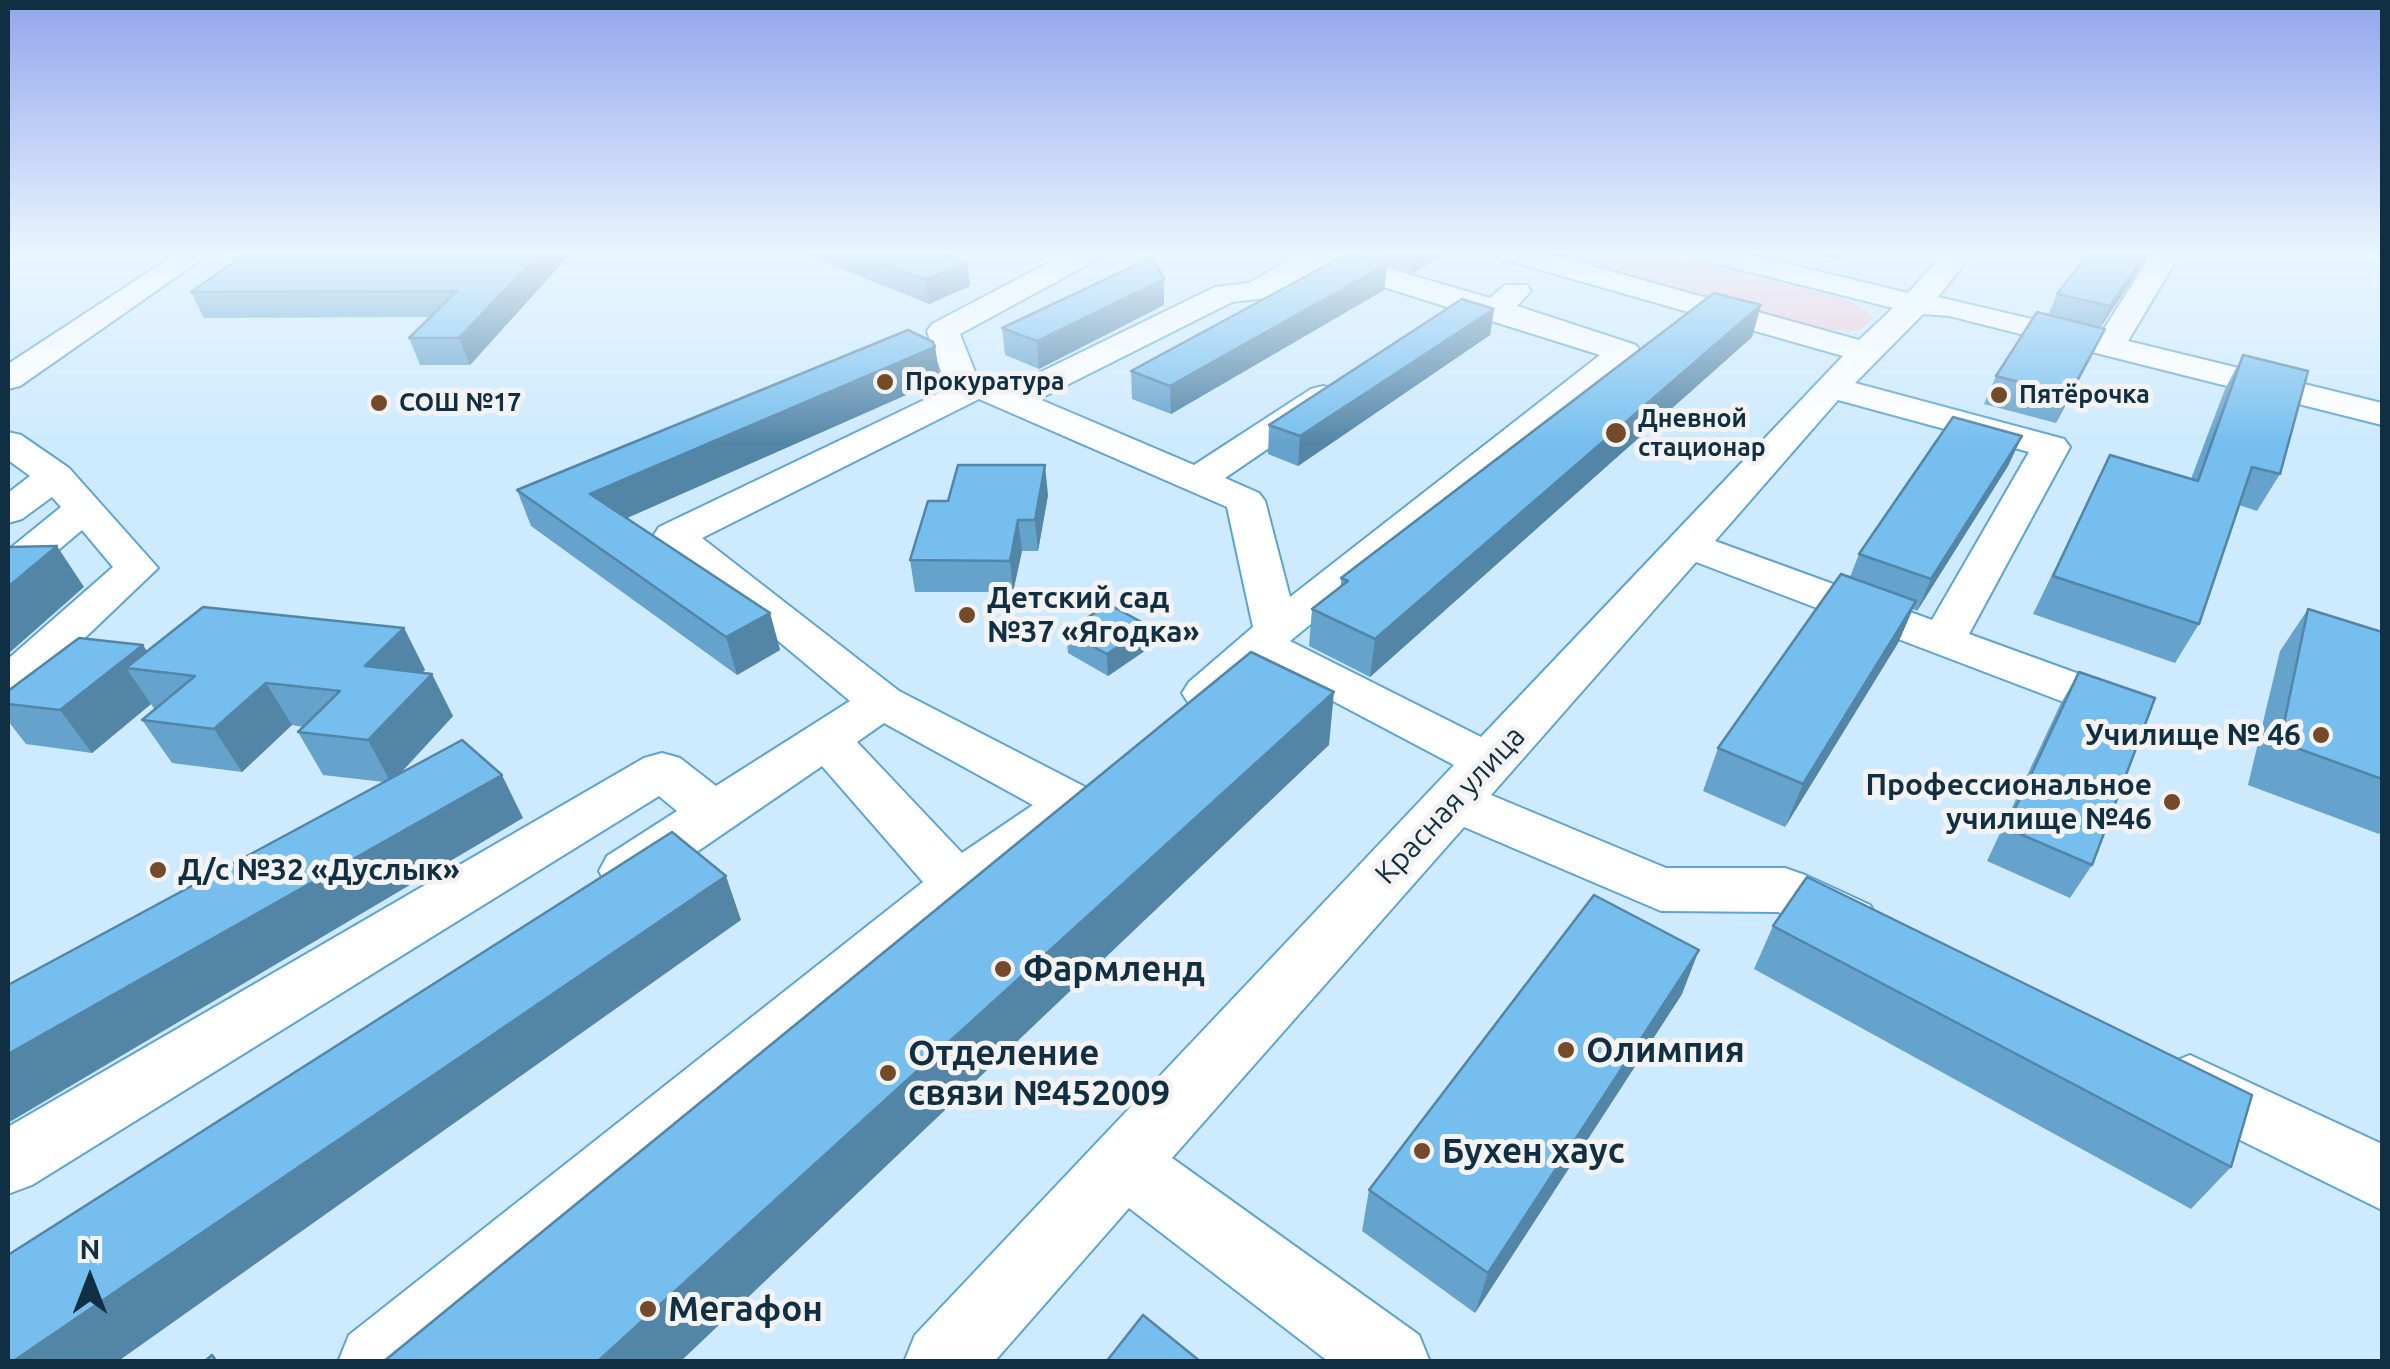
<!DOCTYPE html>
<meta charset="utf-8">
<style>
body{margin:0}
#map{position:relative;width:2390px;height:1369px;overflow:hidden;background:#ceeafe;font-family:Ubuntu,sans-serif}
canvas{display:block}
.frame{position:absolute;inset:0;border:10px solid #102f42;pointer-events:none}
.north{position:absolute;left:40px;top:1229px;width:100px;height:100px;-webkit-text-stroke:8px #f3f3f3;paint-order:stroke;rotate:0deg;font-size:28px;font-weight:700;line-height:40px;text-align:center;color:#102f42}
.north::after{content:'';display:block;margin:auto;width:35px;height:45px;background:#102f42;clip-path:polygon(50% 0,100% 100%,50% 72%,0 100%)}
</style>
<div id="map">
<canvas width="2390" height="1369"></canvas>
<div class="frame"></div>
<div class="north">N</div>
</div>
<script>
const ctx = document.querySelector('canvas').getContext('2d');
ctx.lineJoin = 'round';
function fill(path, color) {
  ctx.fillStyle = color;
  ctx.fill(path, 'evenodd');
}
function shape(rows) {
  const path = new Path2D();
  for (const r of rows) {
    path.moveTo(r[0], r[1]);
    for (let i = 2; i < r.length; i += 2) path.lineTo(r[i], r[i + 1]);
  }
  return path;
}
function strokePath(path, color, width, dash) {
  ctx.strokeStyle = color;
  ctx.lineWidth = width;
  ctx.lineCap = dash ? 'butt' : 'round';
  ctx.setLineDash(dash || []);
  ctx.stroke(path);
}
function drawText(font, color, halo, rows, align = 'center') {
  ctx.font = font + ' Ubuntu,sans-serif';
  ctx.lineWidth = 10;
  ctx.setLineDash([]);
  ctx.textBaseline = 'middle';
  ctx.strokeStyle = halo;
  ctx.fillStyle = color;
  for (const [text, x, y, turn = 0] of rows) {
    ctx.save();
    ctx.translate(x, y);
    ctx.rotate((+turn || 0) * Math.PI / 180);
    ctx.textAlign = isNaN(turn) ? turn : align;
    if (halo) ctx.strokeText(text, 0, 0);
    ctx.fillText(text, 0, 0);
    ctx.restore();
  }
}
fill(shape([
 [1536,252,1660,252,1848,300,1874,317,1859,331,1821,329]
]), '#f3c4d1');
const minor = shape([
 [179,252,212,252,20,386,8,389,8,364,179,252],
 [1069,252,1104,252,1100,258,960,334,975,372,1010,387,1215,287,1249,283,1303,252,1332,252,1490,298,1505,285,1527,285,1531,291,1517,306,1636,345,1641,352,1636,359,1290,641,1481,737,1843,356,1499,258,1495,252,1541,252,1859,340,1893,308,1694,258,1690,252,1739,252,1908,293,1945,252,1974,252,1938,297,2100,335,2153,252,2181,252,2128,341,2382,403,2382,425,1949,316,1923,314,1855,383,2064,439,2070,447,1969,634,2137,695,2144,706,2137,717,2120,722,2103,717,1696,562,1491,795,1666,868,1785,868,1805,875,1870,905,1879,921,1870,937,1850,944,1778,912,1661,911,1464,827,1172,1158,1419,1335,1430,1362,1329,1362,1129,1208,994,1362,904,1362,915,1335,1454,765,1265,665,1223,704,1206,709,1189,704,1182,693,1189,682,1253,627,1227,507,979,399,702,538,899,691,1093,791,1100,804,1093,817,1081,821,1077,829,978,900,436,1362,338,1362,349,1335,923,882,822,766,647,886,627,892,607,886,599,871,607,856,677,811,659,796,32,1185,8,1194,8,1127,644,758,662,753,680,758,716,786,850,701,653,536,659,527,947,389,927,331,932,324,1069,252],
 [1320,267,1600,355,1290,597,1265,501,1259,493,1225,478,1335,403,1340,396,1335,389,1323,386,1311,389,1194,465,1039,399,1232,302,1267,298,1320,267],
 [1838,400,2029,452,1932,620,1715,541,1838,400],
 [884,723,1033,805,962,853,857,742,884,723],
 [8,432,21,435,69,468,158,568,25,695,8,699,8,659,113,567,82,530,23,580,8,584,8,550,61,507,52,497,22,519,8,523,8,493,30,476,8,460,8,432],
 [2190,1055,2382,1144,2382,1210,2167,1104,2158,1084,2167,1064,2190,1055]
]);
strokePath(minor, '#5da4d4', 4);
fill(minor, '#fff');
fill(shape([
 [248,252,572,252,470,365,420,365,409,338,430,317,204,318,191,292],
 [798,252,936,252,970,286,929,304],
 [1379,252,1444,252,1444,255,1413,273,1386,265,1384,290,1171,414,1132,399,1131,371,1378,261],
 [1803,252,1847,252,1839,260],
 [2089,252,2151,252,2100,328,2105,329,2056,423,1984,404,1996,376,2048,315,2057,294],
 [1164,279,1164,305,1039,369,1005,355,1002,328],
 [1761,305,1752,337,1370,677,1309,646,1312,609,1341,586,1341,578],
 [1494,309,1490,335,1298,466,1268,454,1269,425],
 [935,347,940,380,627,518,770,613,780,650,737,675,531,526,517,490],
 [2243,355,2280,474,2257,511,2239,505,2199,624,2175,663,2033,614,2110,455,2191,479,2225,389],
 [2022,436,2008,466,1917,611,1913,609,1898,643,1785,827,1703,791,1718,748,1850,577,1859,554],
 [1048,495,1038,551,1022,551,1013,592,915,592,910,560,948,501],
 [2308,609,2382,632,2382,830,2379,834,2248,785,2280,651],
 [404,628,425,670,422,672,453,716,400,774,523,818,384,782,323,775,298,732,303,727,292,725,242,772,172,763,142,720,155,710,151,704,92,753,26,744,8,721,8,691,147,651],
 [1066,632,1149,648,1108,676,1068,653],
 [2079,672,2092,865,2070,898,1987,861,2060,705],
 [1773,926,2231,1167,2191,1209,1754,969],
 [1682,994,1475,1313,1362,1231,1369,1190]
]), '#65a3cd');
fill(shape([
 [541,252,572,252,470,365,459,338],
 [1415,252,1444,252,1444,255,1413,273],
 [2146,252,2151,252,2098,331,2110,306],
 [967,263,970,286,929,304,925,280],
 [1387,264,1384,290,1171,414,1170,386],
 [1164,279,1164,305,1039,369,1037,341],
 [1761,305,1752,337,1370,677,1375,639],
 [1494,309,1490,335,1298,466,1300,436],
 [2105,329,2092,356,2056,423,2069,395],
 [935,347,940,380,602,529,590,494],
 [2022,436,2008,466,1917,611,1931,579],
 [1045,465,1048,495,1038,551,1035,520],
 [1018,520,1022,551,1013,592,1010,561],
 [57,546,84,587,8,654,8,587],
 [1916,601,1898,643,1785,827,1803,784],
 [770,613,780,650,737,675,726,637],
 [1149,626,1149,648,1108,676,1107,654],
 [404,628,425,670,387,708,365,666],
 [143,645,161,672,126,668,151,704,92,753,60,710],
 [432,674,453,716,391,783,368,740],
 [266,683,292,725,242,772,214,729],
 [1334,692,1329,745,680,1362,597,1362],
 [502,775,523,818,8,1123,8,1054],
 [726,876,741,920,117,1362,12,1362],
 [1699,950,1682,994,1475,1313,1488,1273]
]), '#5385a7');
const building = shape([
 [248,252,541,252,459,338,409,338,457,291,191,292,248,252],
 [851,252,936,252,967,263,925,280,851,252],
 [2089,252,2146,252,2110,306,2057,294,2089,252],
 [1349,253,1387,264,1170,386,1131,371,1349,253],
 [1153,257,1164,279,1037,341,1002,328,1153,257],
 [1714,293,1761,305,1375,639,1312,609,1348,581,1341,578,1714,293],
 [1462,299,1494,309,1300,436,1269,425,1462,299],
 [2037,312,2105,329,2069,395,1996,376,2037,312],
 [908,330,933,342,935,347,590,494,770,613,726,637,517,490,908,330],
 [2243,355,2308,371,2280,474,2252,467,2199,624,2053,576,2110,455,2198,481,2243,355],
 [1953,417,2022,436,1931,579,1859,554,1953,417],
 [958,465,1045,465,1035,520,1018,520,1010,561,910,560,928,501,948,501,958,465],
 [57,546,8,587,8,547,57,546],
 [1841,574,1916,601,1803,784,1718,748,1841,574],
 [1108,604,1149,626,1107,654,1066,632,1108,604],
 [203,607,404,628,365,666,432,674,368,740,298,732,340,691,266,683,214,729,142,720,195,676,126,668,203,607],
 [2308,609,2382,632,2382,779,2280,742,2308,609],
 [79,638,143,645,60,710,8,704,8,691,79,638],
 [1251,652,1334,692,597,1362,383,1362,1251,652],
 [2079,672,2155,698,2092,865,2006,828,2079,672],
 [462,740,502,775,8,1054,8,985,462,740],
 [672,832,726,876,12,1362,8,1362,8,1255,672,832],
 [1807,877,2252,1095,2231,1167,1773,926,1807,877],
 [1594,895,1699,950,1488,1273,1369,1190,1594,895],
 [1143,1315,1201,1362,1106,1362,1143,1315],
 [212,1355,217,1362,204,1362,212,1355]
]);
fill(building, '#76beee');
strokePath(building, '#5385a7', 2.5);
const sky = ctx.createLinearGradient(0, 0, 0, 444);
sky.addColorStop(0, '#92a5ec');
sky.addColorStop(0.57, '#e9f6ff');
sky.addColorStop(1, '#e9f6ff00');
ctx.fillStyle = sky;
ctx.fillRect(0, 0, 2390, 444);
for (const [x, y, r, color] of [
 [885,382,10,"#734b2a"],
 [1999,395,10,"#734b2a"],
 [379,403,10,"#734b2a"],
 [1616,433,12,"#734b2a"],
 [967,615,10,"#734b2a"],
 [2321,735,10,"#734b2a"],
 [2172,802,10,"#734b2a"],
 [158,870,10,"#734b2a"],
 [1003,969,10,"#734b2a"],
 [1566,1050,10,"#734b2a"],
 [888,1073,10,"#734b2a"],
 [1422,1151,10,"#734b2a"],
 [648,1309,10,"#734b2a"]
]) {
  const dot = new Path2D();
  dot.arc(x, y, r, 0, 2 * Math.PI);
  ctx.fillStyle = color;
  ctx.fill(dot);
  strokePath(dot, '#f3f3f3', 4);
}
drawText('bold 25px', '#102f42', '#f3f3f3', [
 ["Прокуратура",905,382],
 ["Пятёрочка",2019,395],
 ["СОШ №17",399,403],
 ["Дневной",1638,419],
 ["стационар",1638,448]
], 'left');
drawText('bold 30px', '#102f42', '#f3f3f3', [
 ["Детский сад",987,598],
 ["№37 «Ягодка»",987,632],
 ["Училище № 46",2301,735,"right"],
 ["Профессиональное",2152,785,"right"],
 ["училище №46",2152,819,"right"],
 ["Д/с №32 «Дуслык»",178,870]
], 'left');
drawText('30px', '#102f42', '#f3f3f3', [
 ["Красная улица",1450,805,-47]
]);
drawText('bold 35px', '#102f42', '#f3f3f3', [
 ["Фармленд",1023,969],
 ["Олимпия",1586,1050],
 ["Отделение",908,1053],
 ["связи №452009",908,1093],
 ["Бухен хаус",1442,1151],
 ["Мегафон",668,1309]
], 'left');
</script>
